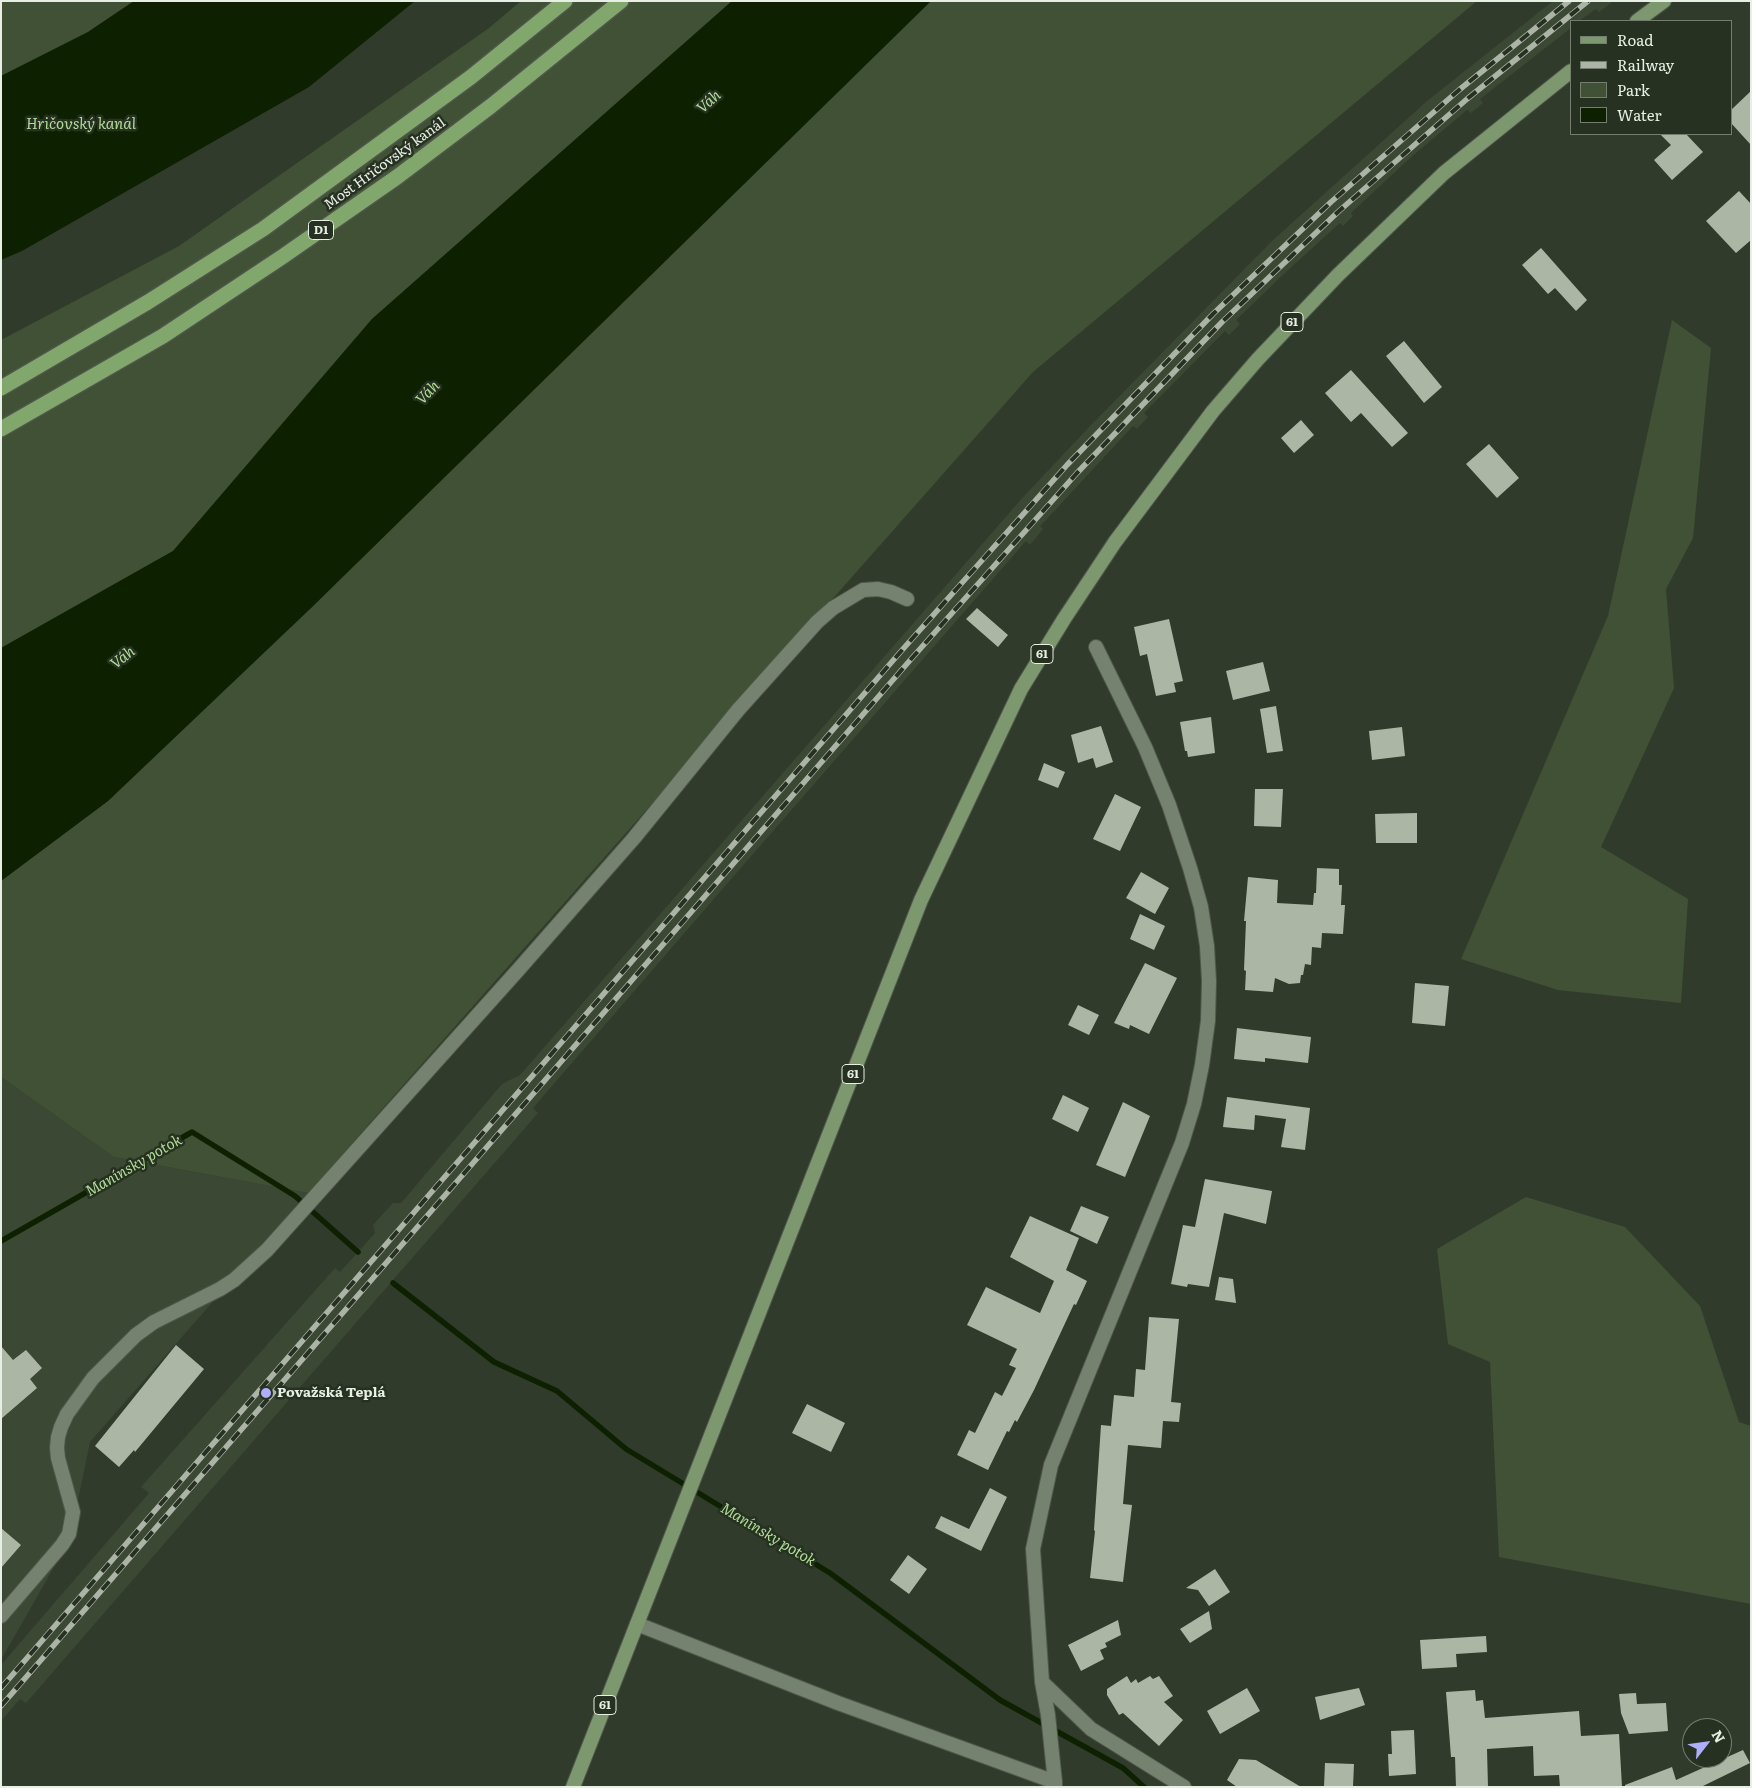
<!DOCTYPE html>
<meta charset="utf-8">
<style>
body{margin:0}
#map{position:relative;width:1752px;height:1788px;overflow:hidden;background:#313b2b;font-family:Literata,serif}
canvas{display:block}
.frame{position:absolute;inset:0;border:2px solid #e8efe5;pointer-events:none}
.legend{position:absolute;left:1570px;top:20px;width:162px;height:115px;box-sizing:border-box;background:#273121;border:1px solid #747d6f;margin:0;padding:6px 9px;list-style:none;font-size:15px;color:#e8efe5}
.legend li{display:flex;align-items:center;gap:10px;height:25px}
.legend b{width:25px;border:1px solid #747d6f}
.north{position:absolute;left:1682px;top:1718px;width:50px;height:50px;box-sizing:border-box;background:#273121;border:1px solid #747d6f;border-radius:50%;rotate:60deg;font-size:14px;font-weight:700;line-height:20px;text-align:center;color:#e8efe5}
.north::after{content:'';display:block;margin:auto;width:18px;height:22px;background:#afaefa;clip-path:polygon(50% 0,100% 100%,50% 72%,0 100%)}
</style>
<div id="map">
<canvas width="1752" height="1788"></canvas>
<div class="frame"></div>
<ul class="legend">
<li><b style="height:6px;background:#7d986e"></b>Road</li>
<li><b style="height:6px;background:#acb4a8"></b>Railway</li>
<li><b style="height:14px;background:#405136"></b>Park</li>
<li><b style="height:14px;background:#0d2101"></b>Water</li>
</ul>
<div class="north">N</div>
</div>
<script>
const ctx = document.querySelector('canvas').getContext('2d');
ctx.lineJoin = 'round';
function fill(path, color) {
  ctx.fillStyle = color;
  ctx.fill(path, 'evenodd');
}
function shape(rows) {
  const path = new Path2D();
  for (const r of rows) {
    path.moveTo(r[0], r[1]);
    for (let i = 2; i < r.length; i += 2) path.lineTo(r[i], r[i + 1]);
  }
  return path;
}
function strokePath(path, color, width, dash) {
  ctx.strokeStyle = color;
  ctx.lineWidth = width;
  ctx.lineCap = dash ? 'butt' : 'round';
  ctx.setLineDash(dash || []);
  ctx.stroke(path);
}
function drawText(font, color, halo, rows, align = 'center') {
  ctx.font = font + ' Literata,serif';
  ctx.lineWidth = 5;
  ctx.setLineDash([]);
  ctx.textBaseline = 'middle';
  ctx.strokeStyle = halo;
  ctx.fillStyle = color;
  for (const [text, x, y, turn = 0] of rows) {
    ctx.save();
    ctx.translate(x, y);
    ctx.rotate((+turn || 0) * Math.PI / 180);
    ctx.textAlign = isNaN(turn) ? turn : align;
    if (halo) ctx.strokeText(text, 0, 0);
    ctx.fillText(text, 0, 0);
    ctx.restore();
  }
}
fill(shape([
 [1553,1,1610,1,1611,3,1599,12,1596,9,1579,21,1571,21,1571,28,1480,99,1483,103,1471,113,1467,110,1409,159,1351,213,1353,216,1343,226,1340,223,1286,272,1236,320,1240,324,1229,335,1225,331,1144,413,1148,417,1137,429,1133,426,1047,519,1040,526,1043,529,1030,545,1026,541,733,877,533,1108,538,1113,26,1703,20,1699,1,1721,1,1665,149,1493,141,1487,335,1268,340,1272,358,1252,375,1233,373,1225,393,1203,401,1203,502,1084,520,1075,1024,496,1092,424,1272,241,1427,101],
 [1,1077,114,1157,308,1193,90,1442,70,1539,1,1660]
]), '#3b4833');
fill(shape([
 [1,1,134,1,88,32,1,76],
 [521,1,732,1,372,319,173,551,1,648,1,340,179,246,489,28],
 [931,1,1477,1,1033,372,308,1193,114,1157,1,1077,1,881,108,801,311,608],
 [1672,320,1711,348,1693,538,1666,589,1674,688,1601,847,1688,899,1681,1003,1558,990,1461,959,1608,616],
 [1526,1197,1625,1227,1700,1306,1739,1422,1751,1426,1751,1604,1499,1557,1490,1362,1448,1344,1437,1249]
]), '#405136');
fill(shape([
 [134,1,415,1,309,87,22,251,1,260,1,76,88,32],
 [732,1,931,1,311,608,108,801,1,881,1,648,173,551,372,319]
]), '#0d2101');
strokePath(shape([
 [1,1241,192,1132,295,1196,358,1252],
 [393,1283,494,1362,557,1391,626,1449,830,1573,1000,1700,1123,1768,1144,1787]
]), '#0d2101', 5.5);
fill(shape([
 [1751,91,1751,145,1731,123,1731,110],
 [1660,134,1686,134,1703,152,1672,180,1654,160,1671,145],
 [1739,191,1751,204,1751,240,1736,253,1706,221],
 [1541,248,1587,300,1576,311,1555,288,1548,294,1522,265],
 [1404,341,1442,387,1424,403,1386,356],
 [1351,370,1408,433,1392,447,1361,413,1351,422,1325,393],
 [1301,420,1314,435,1294,453,1281,438],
 [1489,444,1519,478,1497,498,1466,464],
 [977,608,1008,635,998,647,966,619],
 [1169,619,1183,681,1174,683,1176,692,1156,696,1147,654,1140,656,1134,627],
 [1263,662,1270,691,1233,700,1226,671],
 [1276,706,1283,751,1267,753,1260,709],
 [1211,717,1215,753,1188,757,1187,751,1185,751,1180,722],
 [1101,726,1113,762,1096,768,1093,758,1078,763,1071,735],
 [1402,727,1405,756,1372,760,1369,731],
 [1044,763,1065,772,1058,788,1038,780],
 [1255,789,1283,789,1281,827,1254,826],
 [1115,794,1141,807,1120,851,1093,839],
 [1417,813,1417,843,1376,843,1375,814],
 [1317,868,1339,869,1339,885,1342,885,1341,905,1345,905,1343,934,1322,933,1321,948,1312,947,1311,965,1305,964,1303,975,1301,975,1300,983,1289,984,1275,978,1273,992,1245,990,1246,971,1244,970,1246,921,1244,921,1248,877,1278,880,1277,903,1313,905,1314,893,1316,893],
 [1141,872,1169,888,1155,914,1126,898],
 [1140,914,1165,926,1154,950,1130,939],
 [1145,963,1177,978,1149,1034,1130,1025,1129,1029,1114,1023],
 [1415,983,1449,986,1445,1026,1412,1023],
 [1078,1005,1099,1015,1089,1035,1068,1025],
 [1237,1028,1311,1037,1308,1063,1265,1058,1265,1062,1234,1059],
 [1063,1095,1089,1108,1078,1132,1052,1119],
 [1227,1097,1310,1108,1305,1150,1281,1147,1286,1119,1255,1115,1254,1130,1223,1127],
 [1123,1102,1150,1116,1125,1177,1096,1165],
 [1205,1179,1272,1191,1266,1224,1224,1213,1209,1287,1188,1284,1187,1287,1171,1284,1183,1225,1195,1227],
 [1081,1206,1109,1217,1097,1244,1070,1231],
 [1030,1216,1079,1238,1066,1270,1087,1281,1076,1305,1074,1304,1034,1390,1017,1422,1015,1420,1009,1432,1007,1431,988,1470,957,1455,969,1430,975,1433,995,1392,1002,1396,1016,1368,1009,1365,1017,1349,967,1325,986,1287,1040,1313,1054,1281,1010,1257],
 [1219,1277,1233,1279,1236,1303,1215,1300],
 [1149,1317,1179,1319,1171,1402,1181,1403,1179,1422,1163,1421,1161,1448,1128,1445,1123,1504,1132,1505,1123,1582,1090,1578,1095,1531,1094,1530,1101,1425,1111,1426,1114,1395,1134,1397,1136,1369,1145,1370],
 [176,1345,204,1369,135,1452,134,1450,119,1467,95,1446],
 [1,1346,13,1360,26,1350,42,1368,30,1379,37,1388,1,1419],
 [807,1404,845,1423,831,1452,792,1433],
 [990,1488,1007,1497,981,1551,935,1528,941,1516,969,1529],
 [1,1528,21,1545,1,1568],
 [908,1555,927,1569,909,1594,890,1580],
 [1215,1569,1230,1592,1209,1606,1198,1590,1186,1588],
 [1209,1611,1212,1629,1190,1643,1180,1629],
 [1118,1620,1121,1635,1105,1643,1107,1647,1100,1650,1104,1659,1081,1671,1068,1645],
 [1486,1636,1487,1652,1456,1654,1457,1667,1422,1669,1420,1640],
 [1127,1676,1131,1683,1136,1679,1138,1683,1150,1676,1153,1679,1159,1676,1173,1696,1164,1702,1183,1720,1159,1746,1123,1713,1119,1715,1107,1695,1107,1689],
 [1247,1688,1260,1711,1220,1734,1207,1711],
 [1359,1688,1365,1705,1320,1720,1315,1697],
 [1475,1690,1476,1701,1483,1700,1485,1718,1579,1711,1581,1736,1619,1734,1622,1787,1560,1787,1559,1775,1534,1776,1533,1746,1487,1749,1488,1787,1456,1787,1455,1757,1451,1757,1446,1692],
 [1636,1693,1637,1704,1666,1703,1668,1731,1629,1734,1621,1713,1619,1694],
 [1414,1730,1416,1774,1389,1776,1388,1754,1392,1754,1391,1731],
 [1743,1750,1750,1763,1701,1787,1625,1787,1625,1785,1672,1767,1676,1780],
 [1239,1759,1256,1760,1301,1787,1237,1787,1227,1780],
 [1325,1763,1354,1764,1353,1787,1324,1787]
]), '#abb7a4');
const minor = shape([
 [1042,1682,1091,1729,1184,1787],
 [1055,1782,1048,1715,1042,1682,1033,1549,1051,1465,1182,1143,1194,1104,1202,1065,1208,1021,1209,981,1207,946,1201,907,1190,868,1169,805,1145,747,1096,647]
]);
const tertiary = shape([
 [1,1616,62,1545,69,1534,73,1512,58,1458,57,1448,58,1437,61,1427,67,1414,93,1378,136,1335,154,1322,220,1289,234,1280,267,1250,519,969,634,838,738,710,817,622,833,608,863,590,878,589,891,592,907,599],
 [637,1624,838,1703,1055,1782,1055,1787]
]);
const primary = shape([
 [1637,21,1664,1],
 [573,1787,921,900,1021,689,1064,619,1115,542,1213,411,1258,359,1338,275,1444,173,1571,71]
]);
const motorway = shape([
 [1,388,148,302,263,229,471,77,565,1],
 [1,429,163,336,282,257,397,177,491,106,621,1]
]);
strokePath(minor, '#4e574a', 16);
strokePath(tertiary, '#4e574a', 16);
strokePath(primary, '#4e574a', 16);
strokePath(motorway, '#4e574a', 18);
strokePath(minor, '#768270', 14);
strokePath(tertiary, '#768270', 14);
strokePath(primary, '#7d986e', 14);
strokePath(motorway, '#82a76c', 15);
const rail = shape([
 [1,1688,903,649,1067,465,1213,314,1331,202,1459,90,1569,1],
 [1,1706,912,658,1077,473,1222,322,1339,211,1467,99,1588,1]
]);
strokePath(rail, '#acb4a8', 5.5);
strokePath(rail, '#273121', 4, [11]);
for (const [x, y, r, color] of [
 [266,1393,6,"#afaefa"]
]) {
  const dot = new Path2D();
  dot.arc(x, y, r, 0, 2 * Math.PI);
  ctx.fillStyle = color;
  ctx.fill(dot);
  strokePath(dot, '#273121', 2);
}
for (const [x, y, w] of [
 [321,230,25],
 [1292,322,22],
 [1042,654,22],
 [853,1074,22],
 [605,1705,22]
]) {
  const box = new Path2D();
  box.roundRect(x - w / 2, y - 9.5, w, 19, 4);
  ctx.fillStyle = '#273121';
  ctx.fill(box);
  strokePath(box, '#e8efe5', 1);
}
drawText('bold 12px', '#e8efe5', null, [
 ["D1",321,230],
 ["61",1292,322],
 ["61",1042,654],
 ["61",853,1074],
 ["61",605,1705]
]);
drawText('14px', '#e8efe5', '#273121', [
 ["Most Hričovský kanál",385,164,-36]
]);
drawText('bold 14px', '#e8efe5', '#273121', [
 ["Považská Teplá",277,1393]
], 'left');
drawText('italic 15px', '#afdc95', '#273121', [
 ["Váh",709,102,-42],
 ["Hričovský kanál",81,125],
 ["Váh",428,393,-46],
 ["Váh",123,658,-38],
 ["Manínsky potok",134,1166,-30],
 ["Manínsky potok",768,1535,31]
]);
</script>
